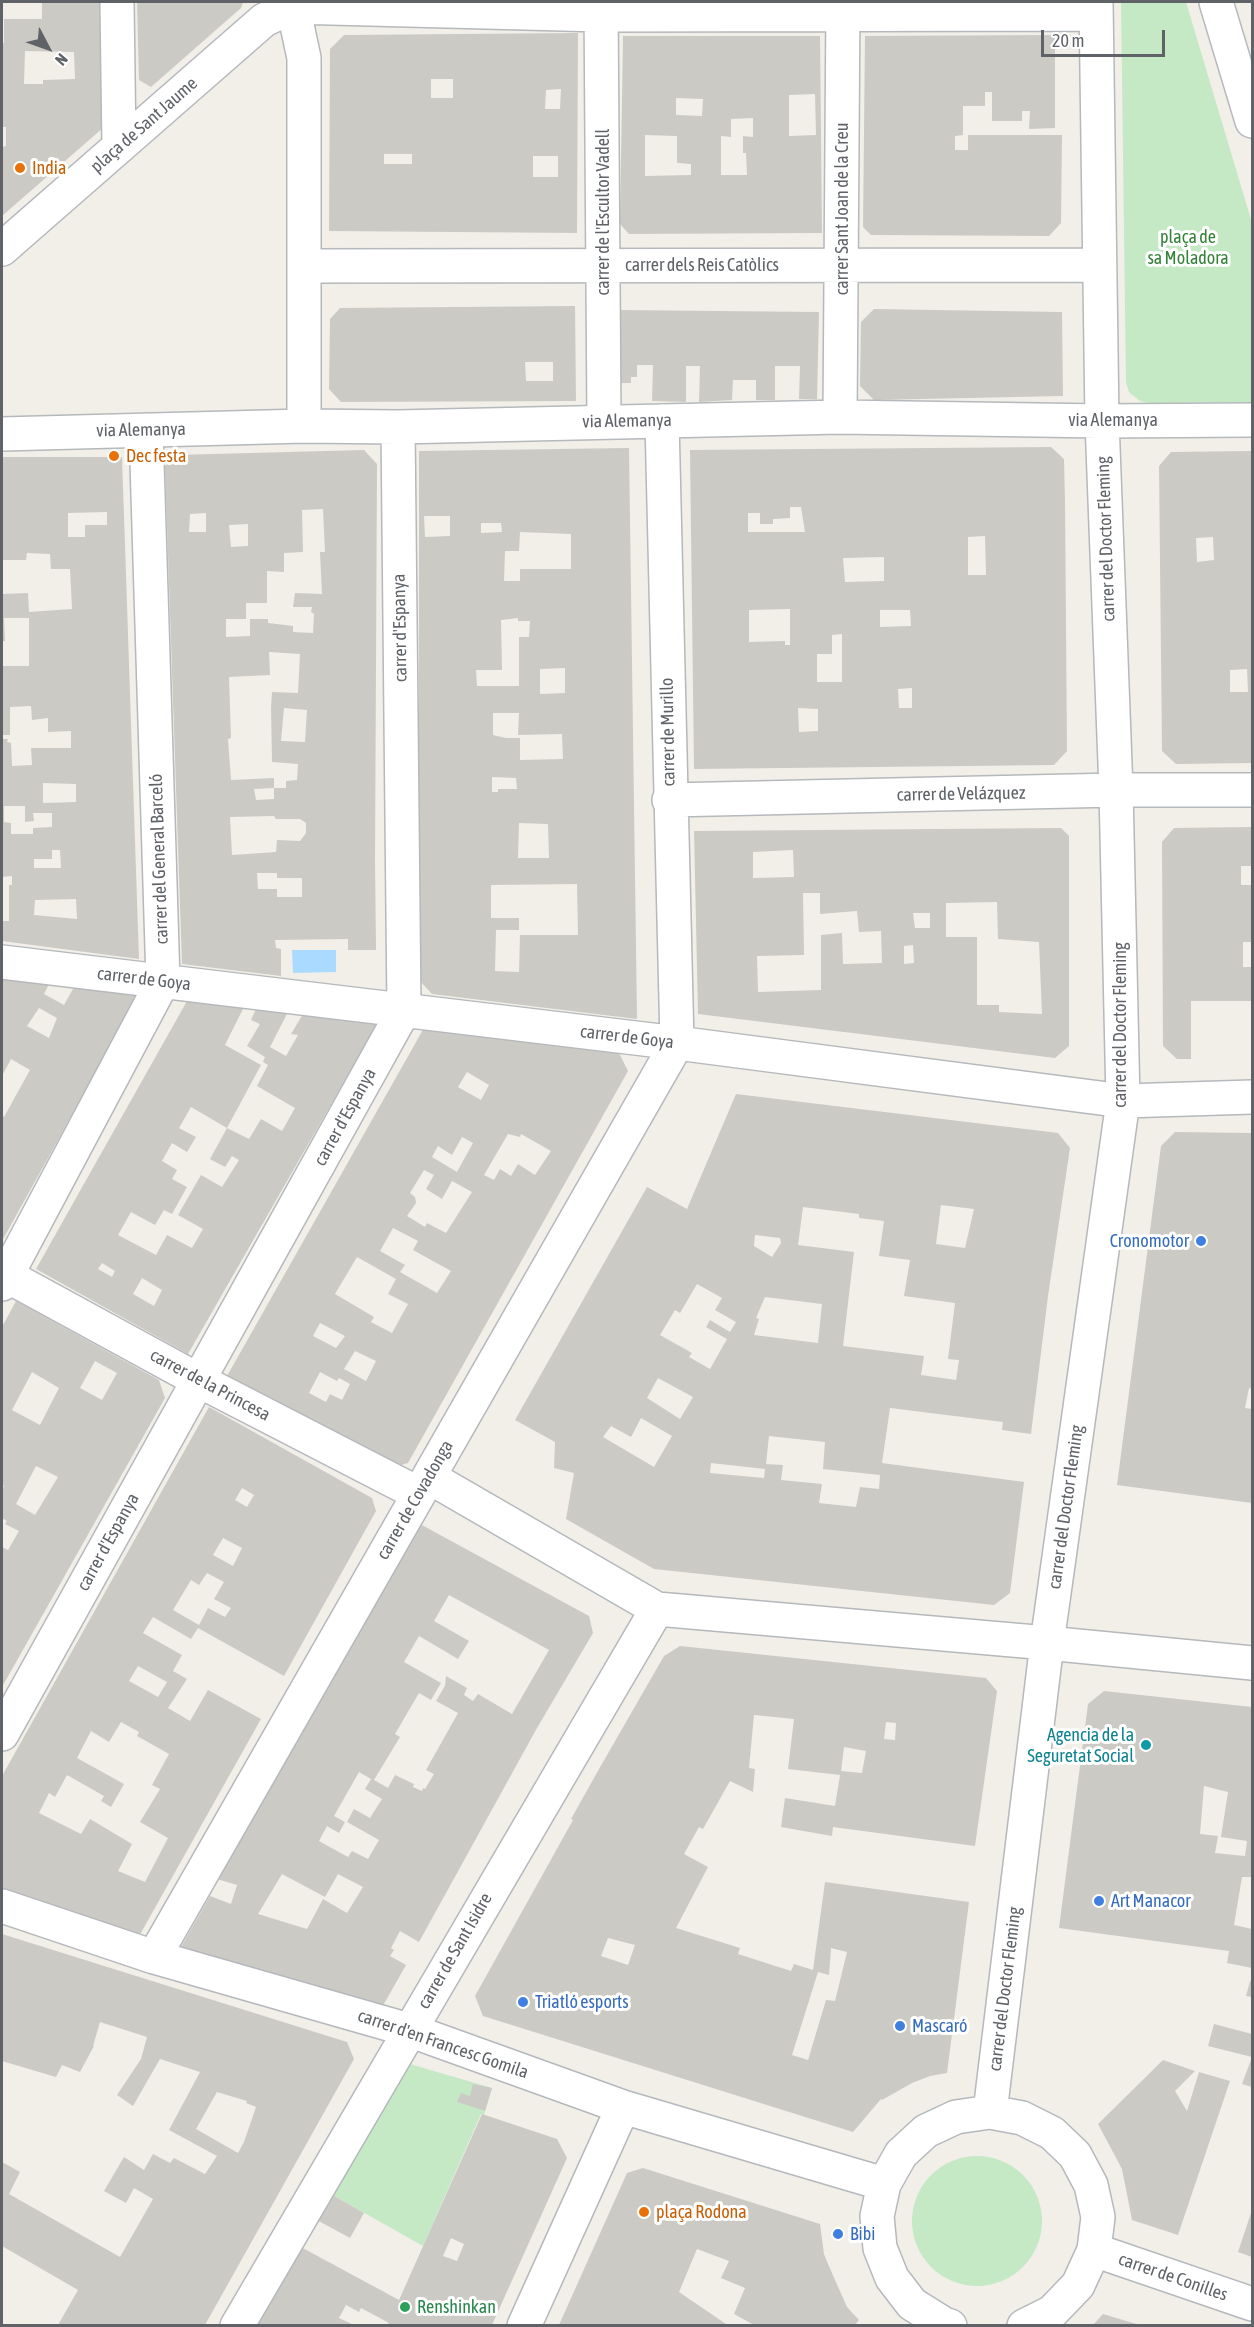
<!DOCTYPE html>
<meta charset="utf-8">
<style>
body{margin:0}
#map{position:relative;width:1254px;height:2327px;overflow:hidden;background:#f1efe8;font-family:"Asap Condensed",sans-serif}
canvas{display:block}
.frame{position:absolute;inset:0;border:3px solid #5f6368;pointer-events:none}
.north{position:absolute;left:18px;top:18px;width:60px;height:60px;-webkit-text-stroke:4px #fff;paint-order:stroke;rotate:131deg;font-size:16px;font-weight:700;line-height:24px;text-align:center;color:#5f6368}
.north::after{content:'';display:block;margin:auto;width:21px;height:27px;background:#5f6368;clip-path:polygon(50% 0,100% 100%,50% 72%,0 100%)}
.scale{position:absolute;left:1041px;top:30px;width:124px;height:27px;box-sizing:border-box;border:3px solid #5f6368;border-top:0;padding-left:8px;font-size:18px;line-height:21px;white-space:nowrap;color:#5f6368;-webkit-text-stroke:4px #fff;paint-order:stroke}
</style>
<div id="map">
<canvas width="1254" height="2327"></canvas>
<div class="frame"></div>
<div class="north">N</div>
<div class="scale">20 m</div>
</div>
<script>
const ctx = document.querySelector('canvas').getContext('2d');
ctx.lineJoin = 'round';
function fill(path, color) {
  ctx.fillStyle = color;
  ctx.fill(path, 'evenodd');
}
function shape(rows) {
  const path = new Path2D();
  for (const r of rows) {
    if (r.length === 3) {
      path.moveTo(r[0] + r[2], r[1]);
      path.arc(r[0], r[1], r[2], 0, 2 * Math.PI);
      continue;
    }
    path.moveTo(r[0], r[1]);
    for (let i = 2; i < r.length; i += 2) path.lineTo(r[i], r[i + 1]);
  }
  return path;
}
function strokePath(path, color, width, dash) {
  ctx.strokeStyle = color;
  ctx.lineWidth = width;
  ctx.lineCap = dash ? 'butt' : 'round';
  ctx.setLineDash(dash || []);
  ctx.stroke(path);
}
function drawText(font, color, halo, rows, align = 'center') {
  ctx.font = font + ' "Asap Condensed",sans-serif';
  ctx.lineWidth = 6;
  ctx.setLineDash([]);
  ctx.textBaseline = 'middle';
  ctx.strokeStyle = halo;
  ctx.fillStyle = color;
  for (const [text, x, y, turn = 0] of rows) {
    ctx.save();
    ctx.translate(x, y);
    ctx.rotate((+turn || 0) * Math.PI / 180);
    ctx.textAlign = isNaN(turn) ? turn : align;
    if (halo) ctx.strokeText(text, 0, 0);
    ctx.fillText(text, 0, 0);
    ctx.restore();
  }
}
fill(shape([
 [1121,2,1186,2,1252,223,1252,402,1149,403,1140,401,1129,392,1126,382],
 [403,2062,492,2088,484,2115,481,2114,423,2246,329,2193],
 [977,2221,65]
]), '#c5e8c5');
fill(shape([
 [292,950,336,950,336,972,293,973]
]), '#aadaff');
fill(shape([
 [42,2,100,2,104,127,2,216,2,147,6,146,6,127,2,127,2,43,4,43,4,19,42,19],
 [25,51,74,52,75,79,43,80,43,84,24,84],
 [137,2,243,2,241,8,151,87,139,80],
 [578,33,577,233,329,231,330,49,344,35],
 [431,79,453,79,453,98,431,98],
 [561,89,560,109,545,109,546,90],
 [384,154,412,154,412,164,384,164],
 [533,156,558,156,558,177,533,177],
 [1055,35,1055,128,1029,129,1030,111,1022,111,1022,121,992,121,992,92,985,92,985,106,963,106,963,135,955,136,955,150,968,150,968,135,1062,135,1061,223,1049,236,871,235,863,227,865,36],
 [623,36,820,36,822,233,629,234,620,224],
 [815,94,816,135,789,136,789,95],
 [676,98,703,99,702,116,676,115],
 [753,118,753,137,743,136,743,153,746,153,747,175,721,175,721,136,731,137,731,119],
 [645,135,677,136,677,163,691,164,691,175,645,176],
 [575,306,576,401,341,402,329,389,330,319,340,308],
 [525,362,553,362,553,381,526,381],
 [874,309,1062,312,1063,396,874,400,860,386,861,322],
 [620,310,819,312,817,399,799,399,800,366,775,366,775,400,756,400,756,380,733,380,732,400,699,402,700,366,686,366,686,402,652,401,653,365,637,365,637,377,631,377,631,383,620,383],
 [1051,447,1064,459,1065,502,1067,751,1054,765,694,769,690,450],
 [790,507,801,507,805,532,748,532,748,513,760,513,760,524,773,524,773,519,790,518],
 [985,536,986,575,968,575,968,537],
 [884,557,884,581,845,582,843,558],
 [790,609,790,645,785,645,785,641,749,642,749,610],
 [880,610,910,610,911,626,880,627],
 [842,634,842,682,817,682,817,654,832,654,832,635],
 [912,688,912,708,899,708,898,689],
 [798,708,818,709,818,731,799,732],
 [629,448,637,1019,432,994,419,980,419,451],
 [424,516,450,516,450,536,425,537],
 [481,523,501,523,502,532,481,533],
 [520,532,571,534,571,569,520,569,520,581,504,581,505,551,519,551],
 [518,618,518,621,530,621,529,637,519,637,519,686,477,686,476,670,502,670,501,620],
 [565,668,565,693,540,694,540,669],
 [493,713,519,713,518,735,562,734,563,759,520,760,520,738,506,738,493,735],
 [492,777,516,778,517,789,498,789,498,792,492,792],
 [519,823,548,824,549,858,518,858],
 [577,884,578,935,520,935,519,972,495,971,496,930,519,930,519,918,491,918,491,885],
 [364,450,377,464,375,861,376,950,348,950,348,939,275,940,276,948,281,949,281,976,182,964,165,466,174,455],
 [323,509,325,552,320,552,322,594,295,593,293,607,312,607,311,612,314,614,313,633,293,632,293,626,268,623,268,619,250,619,250,636,226,637,226,619,246,619,246,603,267,603,267,571,284,572,284,553,303,552,302,510],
 [206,513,206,532,189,532,190,514],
 [248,524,248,546,231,547,229,525],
 [269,652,300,654,298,693,272,692,271,708,272,762,298,764,297,780,286,781,286,788,274,788,274,799,256,800,254,789,274,788,274,778,231,780,228,739,231,738,229,677,270,675],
 [284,708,307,710,305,742,281,741],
 [274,816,276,819,300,819,306,823,306,833,300,841,277,840,276,852,232,855,230,817],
 [257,873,277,873,277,878,302,878,302,897,277,897,277,889,258,889],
 [1252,451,1252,763,1176,764,1162,751,1159,466,1171,452],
 [1213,537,1214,560,1197,562,1196,538],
 [1247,669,1248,692,1230,692,1230,670],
 [2,457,122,457,139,959,2,941,2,921,9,921,9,885,12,885,12,876,2,877,2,739,8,739,7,742,11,743,12,766,32,765,31,748,71,748,71,731,48,732,48,718,32,720,31,706,10,707,10,735,2,735,2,666,29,666,29,618,4,618,5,641,2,641,2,594,28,593,29,612,72,609,70,569,51,569,50,554,27,553,26,560,2,560],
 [107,512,107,525,85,525,85,537,68,537,68,513],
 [43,783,76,784,76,802,43,803],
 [4,806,25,806,25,822,34,821,33,813,52,813,52,827,33,828,33,834,11,834,11,823,4,822],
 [52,850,60,850,61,868,34,868,34,859,52,859],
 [76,899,77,919,34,915,35,900],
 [1252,827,1252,866,1241,866,1241,885,1252,885,1252,942,1243,942,1243,967,1252,967,1252,1001,1191,1001,1191,1059,1177,1059,1163,1046,1162,842,1174,828],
 [1061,828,1069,836,1069,1046,1055,1058,698,1014,694,831],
 [793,850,794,877,753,878,753,852],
 [803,893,820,893,820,914,857,911,859,932,881,931,882,963,843,964,842,933,821,935,821,990,758,992,757,956,804,955],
 [997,902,998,939,1039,942,1042,1014,999,1012,999,1005,977,1005,977,937,946,937,946,903],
 [913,913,930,913,930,928,915,928],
 [913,945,914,963,904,964,904,946],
 [2,979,49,984,44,994,64,1005,74,987,139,994,2,1241,2,1115,4,1117,30,1070,11,1059,2,1076],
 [39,1008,57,1018,49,1038,27,1026],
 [187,1001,244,1007,225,1045,261,1065,227,1128,249,1139,261,1119,282,1131,295,1108,257,1086,268,1065,263,1062,265,1057,247,1046,260,1024,251,1020,256,1009,288,1012,270,1047,286,1056,298,1035,291,1034,303,1014,377,1024,188,1354,36,1269],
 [191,1107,227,1128,210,1159,225,1167,232,1156,239,1160,222,1187,201,1175,178,1215,203,1229,192,1248,167,1235,156,1255,118,1235,131,1212,155,1225,164,1210,172,1214,187,1187,172,1179,177,1170,162,1161,172,1143,187,1152,196,1137,179,1128],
 [102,1263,115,1271,112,1277,98,1269],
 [142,1278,162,1290,154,1306,133,1294],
 [424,1028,619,1053,628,1071,408,1463,391,1468,227,1376],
 [467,1072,489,1085,481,1100,458,1087],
 [508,1134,520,1137,521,1134,551,1151,535,1175,518,1164,511,1176,500,1169,494,1180,484,1175],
 [462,1137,473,1143,457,1172,432,1157,438,1146,452,1155],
 [424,1170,434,1175,426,1189,442,1199,452,1181,472,1192,446,1233,427,1223,425,1227,407,1216,416,1203,415,1197,410,1193],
 [393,1228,418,1241,413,1250,451,1271,437,1293,400,1272,405,1265,380,1251],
 [357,1257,396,1279,388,1294,408,1304,392,1333,371,1322,374,1317,335,1294],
 [320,1323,345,1336,336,1348,313,1336],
 [355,1351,376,1361,366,1381,344,1369],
 [320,1372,337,1381,339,1378,350,1384,342,1400,330,1394,326,1402,309,1393],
 [736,1094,1058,1133,1070,1148,1048,1296,1031,1434,1002,1430,1003,1422,890,1408,882,1463,1024,1482,1010,1593,994,1605,654,1569,566,1519,574,1473,554,1468,555,1442,515,1420,647,1187,687,1209],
 [941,1205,974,1209,965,1248,936,1244],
 [803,1207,859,1214,859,1218,884,1221,879,1256,910,1260,904,1296,955,1303,948,1359,959,1360,956,1380,921,1375,924,1356,843,1346,854,1252,798,1245],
 [755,1235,780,1238,781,1243,772,1257,754,1246],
 [697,1284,722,1298,715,1310,736,1322,730,1332,710,1320,706,1327,727,1339,710,1369,689,1357,692,1353,660,1335,675,1310,680,1313],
 [765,1297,822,1304,818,1343,754,1335,759,1319,756,1318],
 [658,1378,693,1397,680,1419,647,1398],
 [641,1418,672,1436,654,1467,603,1437,611,1426,631,1437],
 [769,1436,825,1442,823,1469,880,1475,879,1489,860,1487,856,1507,819,1503,822,1484,781,1480,783,1465,766,1464],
 [711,1463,765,1469,764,1478,710,1473],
 [1175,1132,1252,1133,1252,1389,1249,1388,1245,1408,1252,1409,1252,1503,1117,1485,1161,1146],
 [16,1301,159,1380,165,1398,2,1687,2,1547,8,1550,19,1531,5,1524,7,1521,2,1518,2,1490,4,1486,2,1484,2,1327],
 [95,1361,117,1373,102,1400,80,1388],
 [32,1372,59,1388,40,1425,12,1410],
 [36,1466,58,1477,35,1515,16,1504],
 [209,1407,372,1498,376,1511,284,1676,198,1628,191,1639,153,1617,143,1633,182,1655,173,1671,187,1679,168,1708,190,1721,208,1690,261,1719,138,1938,2,1893,2,1776],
 [242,1488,254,1495,247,1507,235,1500],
 [223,1538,242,1548,233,1566,213,1555],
 [207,1573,224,1582,214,1599,231,1608,225,1617,208,1608,199,1625,173,1610,191,1580,199,1585],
 [138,1666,167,1682,158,1697,129,1681],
 [121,1722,139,1732,137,1736,169,1754,152,1785,160,1789,140,1822,168,1838,145,1882,118,1871,132,1844,90,1819,81,1834,39,1813,49,1793,55,1797,67,1775,104,1796,101,1801,111,1807,124,1784,77,1758,91,1731,109,1742],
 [420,1524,589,1616,593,1633,537,1728,419,1942,400,1931,391,1948,394,1950,390,1956,406,1965,380,2011,181,1947,210,1896,231,1904,237,1885,217,1879],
 [449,1595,549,1650,512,1714,478,1694,473,1701,464,1695,467,1688,446,1676,445,1686,436,1701,458,1713,426,1770,434,1774,425,1789,423,1788,422,1791,413,1787,414,1784,395,1775,388,1788,374,1780,400,1737,395,1734,419,1693,431,1700,441,1683,404,1662,419,1636,458,1659,469,1641,434,1621],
 [359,1772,371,1779,365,1789,382,1799,370,1818,354,1809,347,1822,379,1840,368,1859,352,1851,348,1857,319,1841,327,1826,339,1833,345,1822,334,1816],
 [282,1874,325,1897,338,1874,363,1887,347,1913,323,1899,307,1929,258,1914],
 [680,1646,986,1678,997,1691,975,1846,833,1827,832,1836,781,1827,785,1798,835,1806,840,1775,788,1769,794,1719,754,1715,749,1768,755,1769,753,1792,730,1781,703,1829,699,1827,684,1854,708,1867,676,1928,740,1948,738,1954,791,1971,794,1964,813,1970,825,1882,969,1902,947,2073,930,2076,912,2083,882,2100,881,2099,853,2132,483,2016,475,1996,573,1820,571,1819,599,1769,664,1656],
 [886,1722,896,1723,895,1740,884,1739],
 [844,1747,866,1751,862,1773,841,1771],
 [608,1938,635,1945,628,1965,601,1956],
 [831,1948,847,1952,835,2001,826,2000,808,2060,792,2055,818,1972,829,1975],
 [1104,1691,1252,1707,1252,1877,1242,1877,1234,1925,1252,1929,1252,1968,1227,1963,1229,1951,1059,1928,1088,1704],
 [1204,1786,1228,1792,1221,1837,1247,1841,1245,1856,1215,1853,1218,1836,1200,1834],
 [2,1934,347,2042,354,2059,205,2325,58,2325,78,2290,2,2246,2,2162,20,2172,9,2194,120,2257,153,2199,134,2188,126,2203,104,2191,124,2157,144,2170,153,2154,170,2163,174,2158,205,2174,217,2156,169,2130,200,2072,160,2059,133,2106,117,2095,141,2059,147,2037,100,2022,93,2046,94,2046,80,2072,62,2065,56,2077,2,2061],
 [217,2092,247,2101,246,2103,256,2107,244,2142,238,2153,196,2129],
 [1250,1981,1252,1982,1252,1997,1246,1996],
 [1214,2024,1252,2034,1252,2087,1242,2084,1252,2057,1208,2046],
 [1163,2060,1195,2071,1175,2091,1187,2111,1199,2072,1230,2081,1178,2235,1132,2220,1122,2169,1098,2124],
 [473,2084,492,2088,485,2111,457,2102,461,2093,470,2096],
 [482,2114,557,2139,567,2158,492,2325,387,2325,389,2323,361,2308,359,2312,346,2305,339,2318,354,2325,255,2325,299,2246,399,2300],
 [451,2238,464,2244,457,2261,443,2256],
 [643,2168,820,2224,824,2254,828,2264,847,2307,859,2320,855,2325,754,2325,734,2314,745,2288,721,2278,729,2261,697,2249,679,2292,726,2324,725,2325,559,2325,627,2173],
 [329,2193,364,2213,350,2238,315,2219],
 [1252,2210,1252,2257,1238,2252],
 [1103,2314,1140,2325,1093,2325]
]), '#cccac5');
const minor = shape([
 [117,2,119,147],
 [292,2,304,58,304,426],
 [601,2,604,422],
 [292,7,602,15,1096,14],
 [2,249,264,20,292,7,297,2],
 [304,266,1099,265],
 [840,417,843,2],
 [2,434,304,426,398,427,840,417,1102,421,1252,420],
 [669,800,1116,790,1252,790],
 [2,962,677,1043,1123,1101,1252,1097],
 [2,1273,198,1380,419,1494],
 [2,1284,163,981,146,430],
 [429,1477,657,1609,1047,1643,1252,1663],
 [2,1734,404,1010,398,427],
 [2,1906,154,1957,409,2030,623,2107,884,2184],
 [154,1957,677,1043,662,421],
 [990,2112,1047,1643,1123,1101,1116,790,1102,421,1096,2],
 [1094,2250,1252,2304],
 [237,2326,657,1609],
 [524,2326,623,2107],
 [950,2326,944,2324,912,2304,892,2278,880,2248,877,2216,884,2184,901,2154,926,2131,956,2117,990,2112,1022,2118,1052,2133,1075,2155,1091,2185,1098,2217,1094,2250,1078,2285,1052,2312,1024,2326]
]);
const secondary = shape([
 [1216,2,1252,121]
]);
strokePath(minor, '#b5b8bc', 36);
strokePath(secondary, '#b6babf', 36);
strokePath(minor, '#fff', 33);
strokePath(secondary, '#fff', 33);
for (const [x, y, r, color] of [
 [20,168,6,"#e8710a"],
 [114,456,6,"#e8710a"],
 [1201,1241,6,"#3f7fe0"],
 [1146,1745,6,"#0f9aa8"],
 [1099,1901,6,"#3f7fe0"],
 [523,2002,6,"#3f7fe0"],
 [900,2026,6,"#3f7fe0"],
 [644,2212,6,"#e8710a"],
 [838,2234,6,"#3f7fe0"],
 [405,2307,6,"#2e9e5b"]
]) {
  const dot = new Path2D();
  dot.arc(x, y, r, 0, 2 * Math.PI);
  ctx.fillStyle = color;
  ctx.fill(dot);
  strokePath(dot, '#fff', 2);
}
drawText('18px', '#5f6368', '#fff', [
 ["plaça de Sant Jaume",144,125,-41],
 ["carrer Sant Joan de la Creu",842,209,-90],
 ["carrer de l'Escultor Vadell",603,212,-90],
 ["carrer dels Reis Catòlics",702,265],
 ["via Alemanya",1113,420],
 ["via Alemanya",627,421,-1],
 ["via Alemanya",141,430,-1],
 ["carrer del Doctor Fleming",1106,539,-92],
 ["carrer d'Espanya",400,628,-91],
 ["carrer de Murillo",668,732,-91],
 ["carrer de Velázquez",961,794,-1],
 ["carrer del General Barceló",159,859,-92],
 ["carrer de Goya",144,979,7],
 ["carrer del Doctor Fleming",1120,1025,-90],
 ["carrer de Goya",627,1037,7],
 ["carrer d'Espanya",345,1117,-61],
 ["carrer de la Princesa",210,1385,28],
 ["carrer de Covadonga",415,1500,-60],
 ["carrer del Doctor Fleming",1066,1507,-82],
 ["carrer d'Espanya",108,1542,-61],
 ["carrer de Sant Isidre",455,1951,-60],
 ["carrer del Doctor Fleming",1005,1989,-83],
 ["carrer d'en Francesc Gomila",443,2044,19],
 ["carrer de Conilles",1173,2277,19]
]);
drawText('18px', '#c56008', '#fff', [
 ["India",32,168],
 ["Dec festa",126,456],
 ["plaça Rodona",656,2212]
], 'left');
drawText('18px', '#348238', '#fff', [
 ["plaça de",1188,237],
 ["sa Moladora",1188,258]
]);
drawText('18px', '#366cbe', '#fff', [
 ["Cronomotor",1189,1241,"right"],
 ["Art Manacor",1111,1901],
 ["Triatló esports",535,2002],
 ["Mascaró",912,2026],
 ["Bibi",850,2234]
], 'left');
drawText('18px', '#0d838f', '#fff', [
 ["Agencia de la",1134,1735],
 ["Seguretat Social",1134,1756]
], 'right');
drawText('18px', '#27864d', '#fff', [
 ["Renshinkan",417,2307]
], 'left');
</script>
